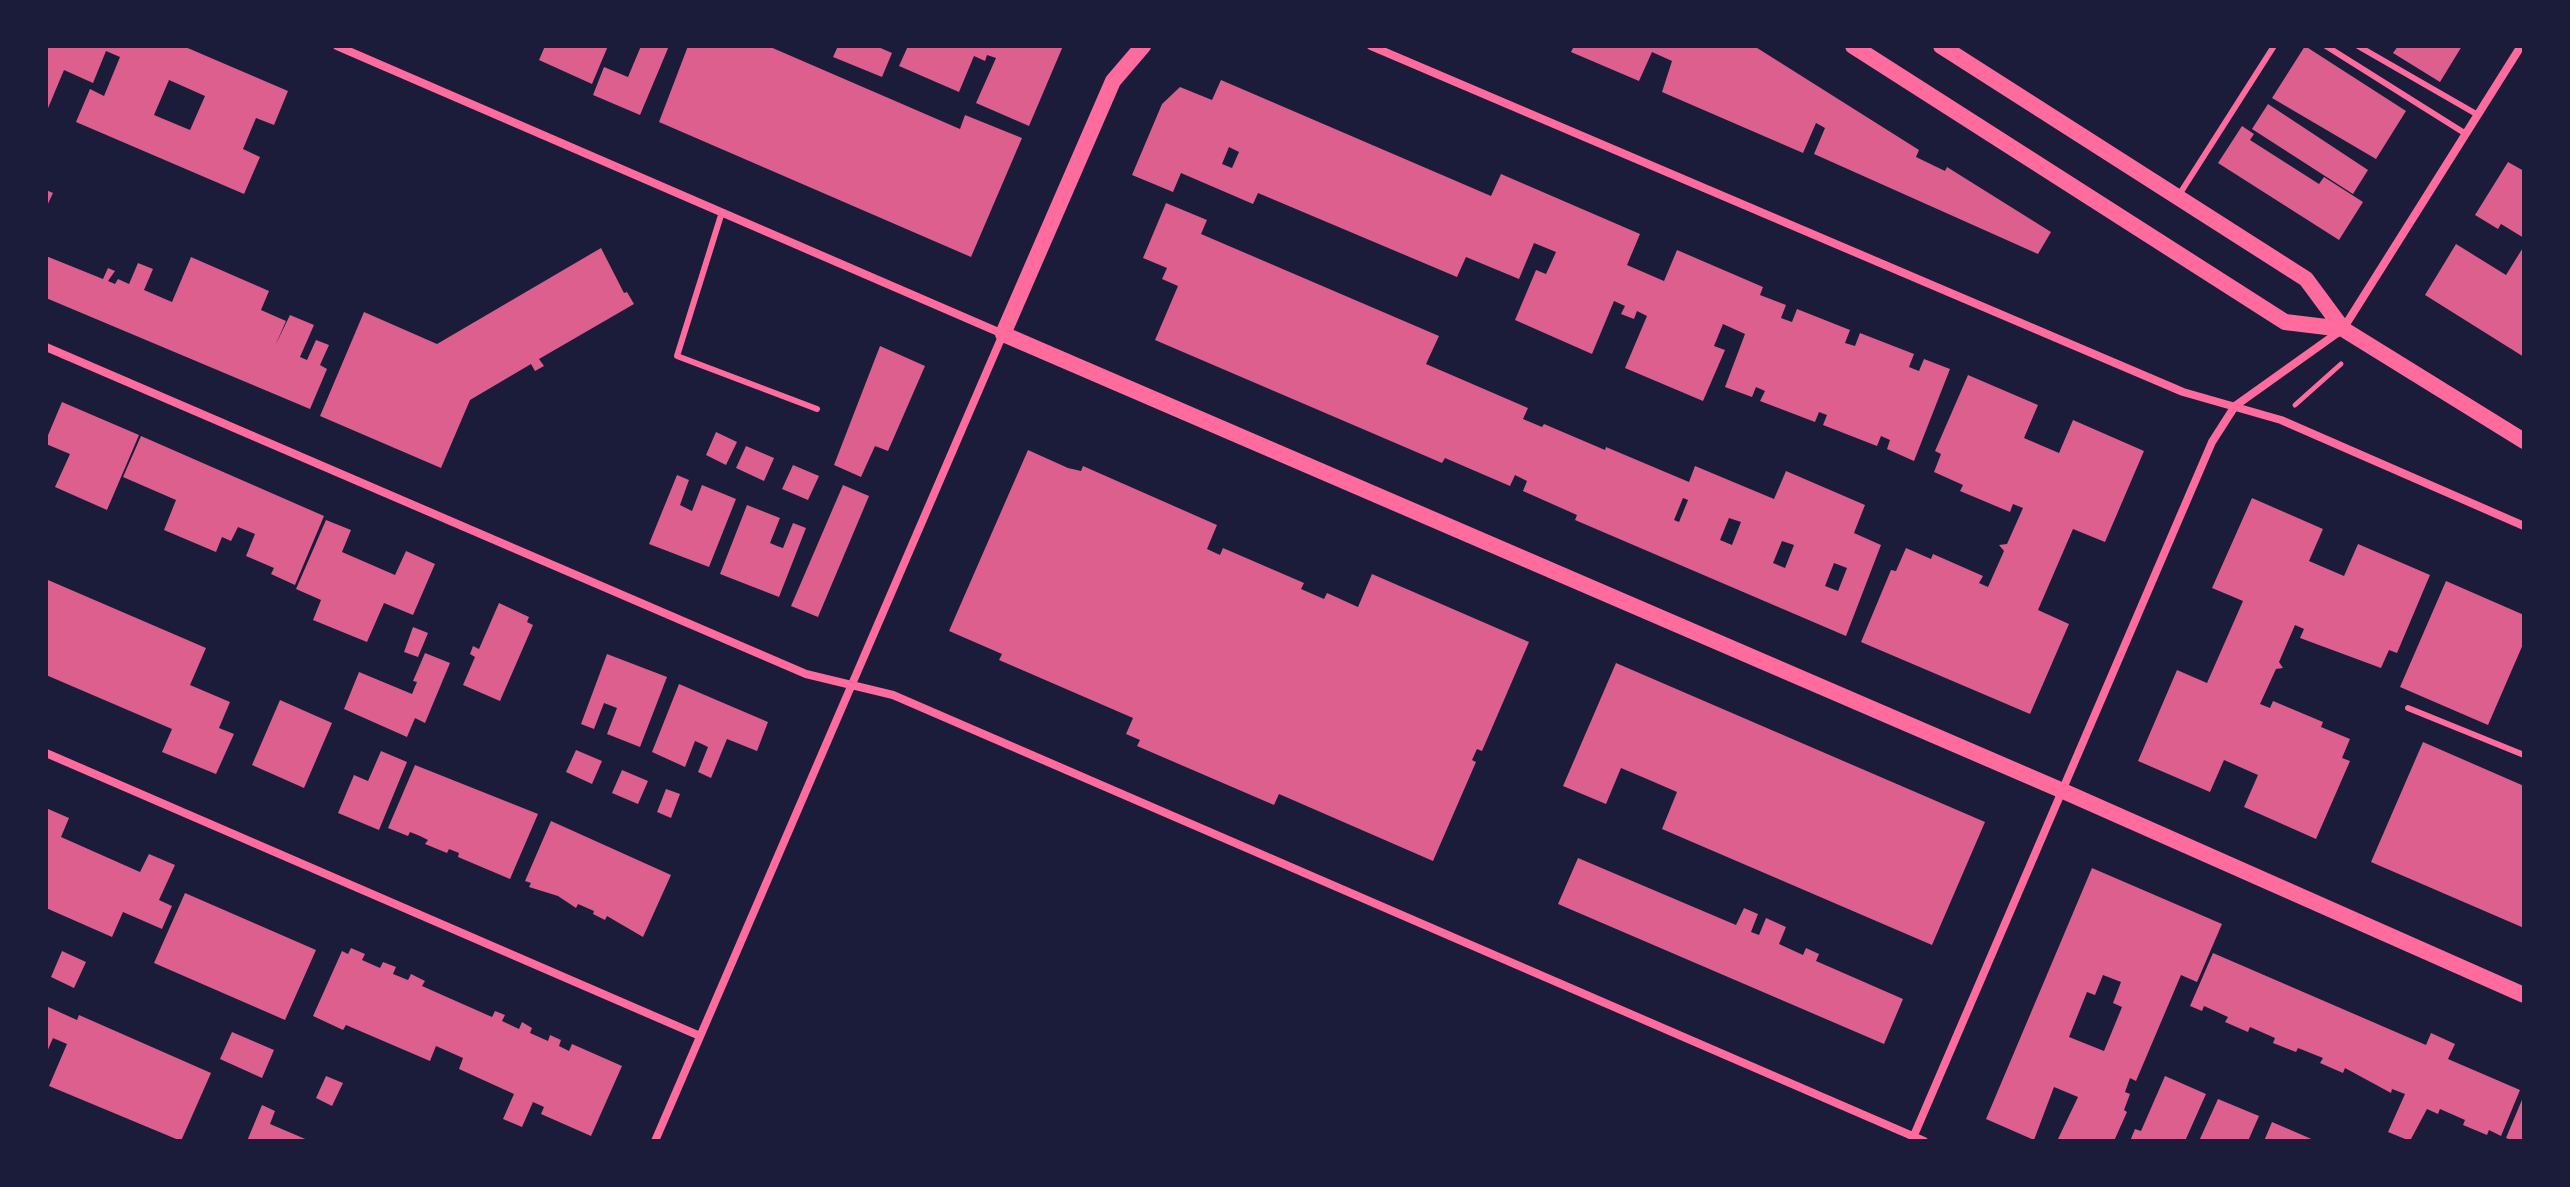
<!DOCTYPE html>
<style>
body{margin:0}
#map{position:relative;width:2570px;height:1187px;overflow:hidden;background:#1b1b3a;font-family:"Golos Text",sans-serif}
canvas{display:block}
.frame{position:absolute;inset:0;border:48px solid #1b1b3a;pointer-events:none}
</style>
<div id="map">
<canvas width="2570" height="1187"></canvas>
<div class="frame"></div>
</div>
<script>
const ctx = document.querySelector('canvas').getContext('2d');
ctx.lineJoin = 'round';
function fill(path, color) {
  ctx.fillStyle = color;
  ctx.fill(path, 'evenodd');
}
function shape(rows) {
  const path = new Path2D();
  for (const r of rows) {
    path.moveTo(r[0], r[1]);
    for (let i = 2; i < r.length; i += 2) path.lineTo(r[i], r[i + 1]);
  }
  return path;
}
function strokePath(path, color, width, dash) {
  ctx.strokeStyle = color;
  ctx.lineWidth = width;
  ctx.lineCap = dash ? 'butt' : 'round';
  ctx.setLineDash(dash || []);
  ctx.stroke(path);
}
fill(shape([
 [46,46,183,46,288,91,274,125,256,118,243,149,260,157,244,194,76,122,90,89,104,96,120,57,106,51,93,83,64,70,46,113],
 [169,80,205,96,190,130,154,115],
 [545,46,608,46,592,84,539,60],
 [641,46,669,46,640,115,593,95,604,67,628,77],
 [688,46,768,46,960,129,965,115,1022,138,971,257,659,122],
 [838,46,876,46,892,53,882,77,833,57],
 [908,46,1063,46,1029,126,976,103,996,58,987,55,985,61,974,56,959,92,899,66],
 [1574,46,1754,46,1919,150,1916,157,1945,171,1947,167,2051,232,2038,254,1814,154,1825,128,1816,123,1803,153,1662,92,1672,61,1652,52,1639,81,1571,52],
 [2305,46,2406,111,2376,159,2272,98],
 [2398,46,2462,46,2440,82,2393,53],
 [1221,80,1491,196,1501,174,1640,234,1627,265,1664,281,1677,250,1763,287,1760,295,1786,305,1781,318,1792,322,1797,309,1850,330,1845,343,1855,346,1860,333,1914,354,1909,367,1919,371,1924,359,1950,369,1914,461,1887,449,1890,440,1881,436,1877,446,1823,425,1827,415,1819,412,1815,422,1760,401,1765,391,1756,387,1752,397,1725,387,1745,334,1723,324,1714,346,1725,350,1703,401,1625,368,1647,316,1637,311,1634,319,1621,314,1625,306,1614,301,1592,354,1515,320,1536,270,1546,274,1556,252,1534,243,1519,279,1466,257,1457,277,1258,193,1253,204,1181,173,1173,192,1132,175,1162,104,1180,87,1212,100],
 [1229,147,1239,152,1232,168,1222,164],
 [2268,104,2368,170,2353,194,2252,129],
 [2242,126,2254,134,2250,140,2319,184,2324,177,2363,202,2339,240,2218,163],
 [2508,162,2524,171,2524,238,2501,224,2498,229,2475,215],
 [46,190,53,193,46,208],
 [1166,203,1207,220,1201,234,1439,336,1426,364,1528,408,1523,419,1542,427,1544,424,1605,450,1606,447,1689,482,1695,466,1774,499,1786,471,1865,505,1854,533,1881,545,1846,636,1575,520,1577,515,1523,491,1527,481,1515,475,1510,486,1445,458,1442,463,1155,340,1178,286,1162,279,1167,268,1143,258],
 [1683,498,1688,500,1679,522,1674,520],
 [1729,518,1741,522,1732,545,1720,540],
 [1782,541,1794,545,1785,568,1773,563],
 [1834,563,1847,568,1838,591,1825,586],
 [2456,244,2506,275,2524,246,2524,357,2425,295],
 [601,248,624,293,627,292,634,304,539,359,544,366,535,371,531,364,470,400,441,468,320,416,364,312,437,344],
 [46,256,103,279,108,268,115,271,108,281,115,284,118,279,129,284,138,263,153,269,144,290,172,302,191,257,269,291,261,310,286,321,275,346,290,315,314,325,300,357,307,360,316,340,329,345,320,365,327,369,310,409,46,298],
 [880,346,925,366,888,451,875,446,861,477,834,465],
 [1968,375,2038,405,2024,438,2059,453,2073,420,2144,451,2105,542,2073,529,2038,610,2069,624,2030,714,1861,642,1891,570,1896,571,1906,548,1931,559,1933,554,1983,576,1979,583,1988,587,2004,551,1999,545,2007,544,2023,508,2013,504,2010,512,1960,491,1963,485,1934,472,1941,454,1935,451],
 [62,402,139,435,107,510,55,487,70,454,46,444,46,440],
 [716,432,737,442,726,465,706,455],
 [141,436,324,516,295,585,271,574,274,568,246,556,255,534,238,527,231,541,222,537,216,552,164,530,176,500,123,477],
 [746,446,774,458,764,481,736,468],
 [1028,450,1068,468,1081,471,1083,466,1217,525,1207,549,1220,555,1223,548,1304,583,1301,589,1324,599,1327,593,1358,607,1372,574,1529,642,1482,751,1477,749,1472,760,1476,762,1433,861,1279,794,1274,805,1137,746,1140,740,1126,734,1133,718,999,660,1002,654,949,631],
 [793,465,819,476,808,500,782,489],
 [677,475,689,480,680,505,692,511,702,485,736,499,709,567,649,544],
 [843,485,869,496,818,617,791,606],
 [2252,498,2323,529,2309,561,2344,576,2358,544,2430,575,2397,653,2389,650,2381,668,2300,638,2304,629,2295,625,2279,662,2283,668,2276,669,2260,704,2270,708,2273,701,2323,722,2321,727,2350,739,2342,758,2350,761,2316,839,2244,807,2258,775,2224,760,2210,792,2138,761,2177,670,2207,683,2243,601,2212,588],
 [747,505,780,518,770,543,777,546,783,548,793,523,806,528,779,597,720,574],
 [326,520,351,530,342,552,395,575,406,551,435,564,413,615,384,603,367,642,313,620,321,600,296,589],
 [48,580,206,648,190,685,230,702,219,728,234,734,216,774,162,752,172,729,46,675],
 [2446,581,2524,615,2524,642,2488,725,2400,687],
 [499,603,529,617,527,622,533,625,500,701,463,685,475,657,470,654,473,646,479,649],
 [413,627,428,633,418,657,404,652],
 [425,653,450,663,425,723,415,718,407,737,344,709,359,672,412,694,417,682,413,681],
 [607,654,667,677,640,747,607,734,617,708,604,703,594,729,581,724],
 [1616,663,1985,822,1932,945,1662,829,1677,792,1647,779,1621,768,1606,804,1563,786],
 [679,684,768,722,757,751,727,739,711,778,698,772,708,747,702,744,695,741,685,767,652,752],
 [280,700,332,723,304,788,252,765],
 [2423,742,2524,786,2524,928,2371,862],
 [576,750,602,761,592,784,566,772],
 [381,751,407,762,379,830,338,813,354,775,368,781],
 [415,765,538,814,510,879,458,857,459,853,449,849,447,853,425,844,428,840,420,836,410,832,408,836,388,828],
 [622,770,648,781,638,804,612,793],
 [666,789,680,794,671,818,657,812],
 [46,808,69,818,61,837,140,872,149,854,175,865,159,900,172,906,162,929,123,912,112,937,46,908],
 [551,821,671,875,643,937,607,916,605,920,593,914,594,911,578,904,576,908,558,896,529,887,531,883,525,881],
 [1578,858,1736,925,1744,908,1758,914,1751,932,1759,935,1766,918,1786,927,1779,944,1803,955,1806,948,1819,954,1816,961,1903,999,1884,1044,1558,904],
 [2092,868,2222,924,2197,982,2181,975,2136,1081,2130,1078,2125,1092,2130,1094,2124,1110,2127,1112,2114,1141,2057,1141,2078,1097,2054,1087,2034,1140,1986,1119],
 [2103,975,2121,982,2113,1003,2122,1007,2104,1051,2069,1037,2087,992,2095,995],
 [185,893,316,950,285,1020,154,963],
 [351,948,365,954,362,960,380,968,383,962,396,967,393,974,408,980,411,974,425,981,422,986,492,1017,495,1011,505,1015,502,1021,519,1029,522,1022,532,1028,530,1033,548,1041,550,1035,561,1040,559,1046,569,1051,572,1044,622,1066,591,1136,541,1114,544,1107,533,1102,522,1127,503,1119,514,1094,459,1069,463,1058,436,1046,430,1061,346,1025,343,1030,313,1016,342,951,348,954],
 [62,951,86,962,74,988,51,977],
 [2213,953,2426,1045,2431,1033,2455,1044,2448,1059,2520,1090,2501,1136,2489,1130,2487,1135,2463,1125,2465,1120,2440,1109,2438,1114,2427,1109,2410,1141,2388,1132,2405,1094,2392,1089,2391,1093,2345,1068,2343,1073,2320,1063,2323,1058,2298,1048,2296,1052,2273,1043,2275,1038,2250,1027,2248,1032,2225,1022,2228,1017,2204,1006,2202,1011,2190,1006],
 [46,1006,77,1020,79,1015,211,1073,181,1141,49,1086,67,1044,53,1038,46,1054],
 [232,1032,274,1050,262,1078,220,1059],
 [326,1076,343,1083,332,1106,316,1098],
 [2165,1076,2206,1094,2185,1141,2130,1141,2135,1129,2141,1131],
 [2524,1095,2524,1141,2514,1141,2506,1138],
 [2218,1099,2259,1116,2248,1141,2199,1141],
 [262,1105,275,1111,270,1124,310,1141,247,1141],
 [2272,1122,2293,1131,2316,1141,2264,1141]
]), '#dd5f8e');
strokePath(shape([
 [2295,405,2341,364]
]), '#ff6b9d', 5);
strokePath(shape([
 [2326,46,2466,134],
 [2358,46,2478,115],
 [2179,195,2274,46],
 [722,212,677,356,817,409],
 [2408,708,2524,755]
]), '#ff6b9d', 6);
strokePath(shape([
 [337,46,1003,334,655,1141],
 [1371,46,2183,392,2281,420,2524,526],
 [46,347,806,674,893,695,1924,1141],
 [46,753,700,1036],
 [1912,1140,2212,442,2235,406,2343,329,2521,46]
]), '#ff6b9d', 8);
strokePath(shape([
 [1143,46,1113,81,1003,334,2063,791,2524,995],
 [1853,46,2285,322,2343,329],
 [1941,46,2306,279,2343,329,2524,441]
]), '#ff6b9d', 16);
</script>
